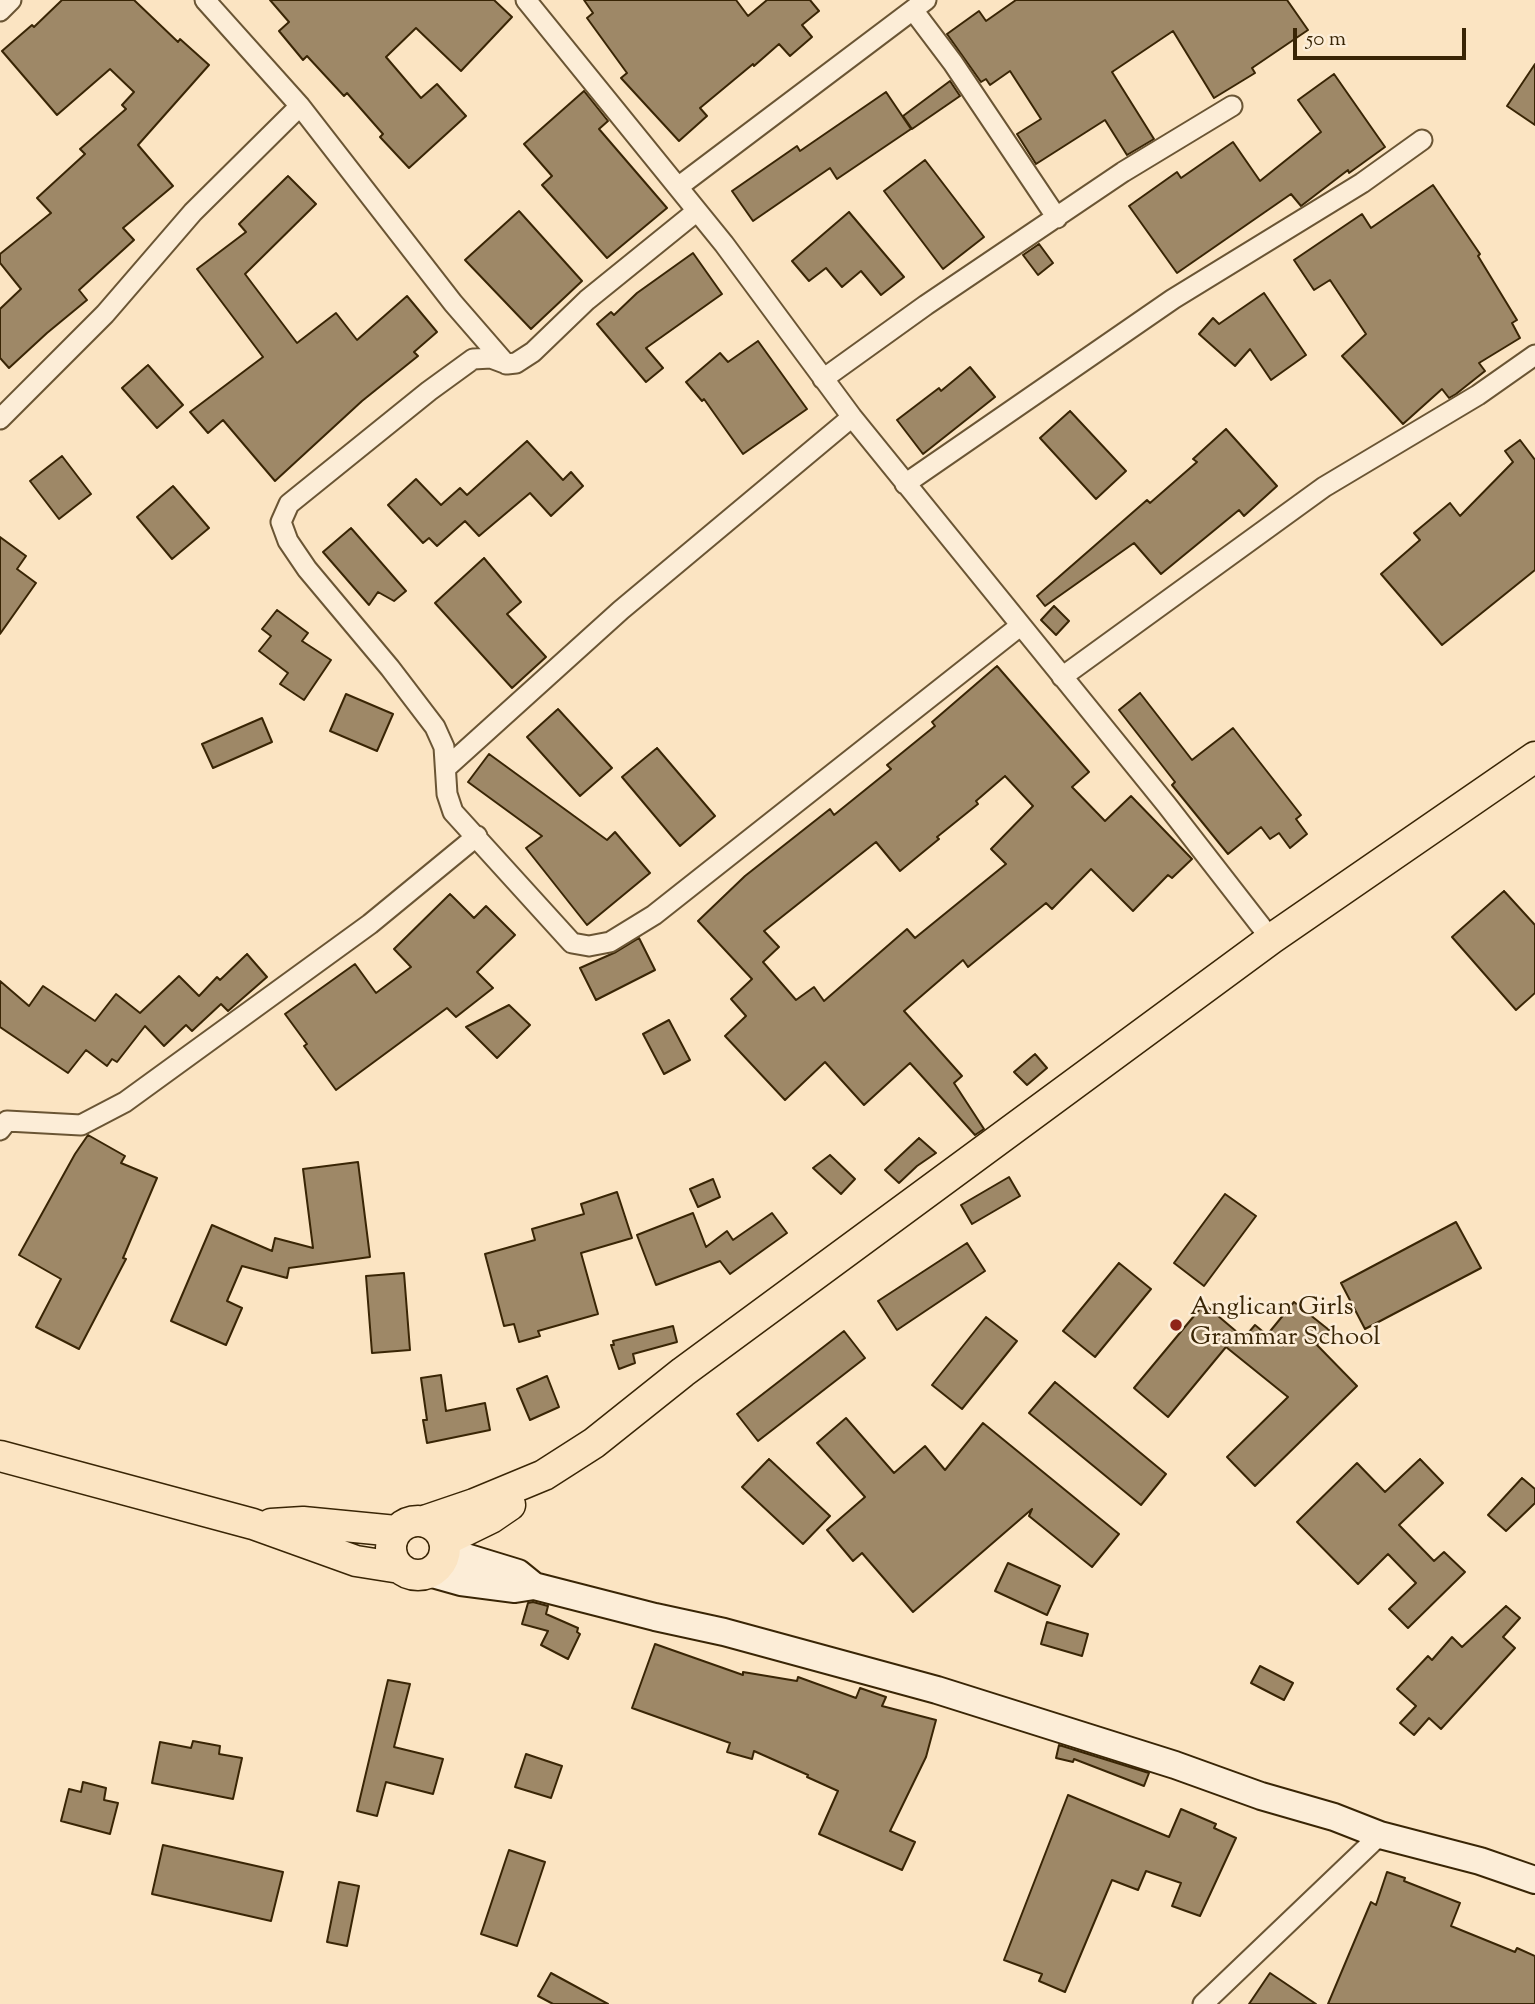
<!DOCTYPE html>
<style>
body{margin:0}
#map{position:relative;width:1535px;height:2004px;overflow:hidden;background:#fbe4c2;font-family:"Sorts Mill Goudy",serif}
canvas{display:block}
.scale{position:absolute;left:1293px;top:28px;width:173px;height:32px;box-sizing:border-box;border:4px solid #392505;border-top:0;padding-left:9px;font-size:21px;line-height:24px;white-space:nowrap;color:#392505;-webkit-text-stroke:5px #fcedd7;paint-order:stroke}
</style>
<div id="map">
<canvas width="1535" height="2004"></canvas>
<div class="scale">50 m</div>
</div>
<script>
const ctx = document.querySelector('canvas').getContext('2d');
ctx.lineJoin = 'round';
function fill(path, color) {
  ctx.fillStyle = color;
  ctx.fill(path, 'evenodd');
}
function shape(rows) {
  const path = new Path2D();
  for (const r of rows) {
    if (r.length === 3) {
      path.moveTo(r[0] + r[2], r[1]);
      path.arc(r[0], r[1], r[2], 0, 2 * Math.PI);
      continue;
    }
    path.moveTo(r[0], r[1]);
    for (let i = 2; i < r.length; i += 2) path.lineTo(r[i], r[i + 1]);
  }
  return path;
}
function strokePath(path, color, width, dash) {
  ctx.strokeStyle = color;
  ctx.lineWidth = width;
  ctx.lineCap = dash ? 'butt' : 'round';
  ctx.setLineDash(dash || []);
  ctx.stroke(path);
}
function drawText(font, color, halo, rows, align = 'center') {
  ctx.font = font + ' "Sorts Mill Goudy",serif';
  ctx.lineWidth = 5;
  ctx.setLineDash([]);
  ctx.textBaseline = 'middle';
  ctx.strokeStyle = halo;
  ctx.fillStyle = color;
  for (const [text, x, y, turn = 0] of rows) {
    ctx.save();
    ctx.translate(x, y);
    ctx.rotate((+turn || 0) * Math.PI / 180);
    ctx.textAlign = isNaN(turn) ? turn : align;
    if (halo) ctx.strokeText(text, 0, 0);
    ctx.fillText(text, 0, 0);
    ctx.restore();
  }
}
const building = shape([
 [62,0,134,0,178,42,180,39,209,65,138,145,173,186,123,228,134,240,79,290,87,300,47,333,9,368,0,358,0,309,21,289,0,263,0,254,51,213,37,198,85,154,80,149,126,109,122,105,134,92,110,69,57,115,2,51,32,25,34,27,62,0],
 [270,0,494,0,512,17,461,71,416,28,386,57,421,98,437,84,466,116,409,168,380,137,383,134,347,93,344,96,307,56,303,60,279,31,289,22,270,0],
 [584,0,736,0,748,16,767,0,810,0,819,11,802,25,812,37,790,56,779,44,754,66,753,64,700,108,707,116,679,141,621,78,627,73,587,18,593,13,584,0],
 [1016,0,1287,0,1308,30,1252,68,1255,73,1214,98,1173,31,1112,72,1154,139,1127,155,1105,120,1036,164,1017,134,1041,119,1010,71,990,85,986,79,981,82,947,34,979,11,986,21,1016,0],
 [1535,64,1535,125,1507,106,1535,64],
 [1334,74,1385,147,1349,173,1348,170,1301,206,1291,194,1177,273,1129,206,1177,172,1181,178,1233,142,1260,181,1321,132,1298,100,1334,74],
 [950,81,960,96,912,129,903,116,950,81],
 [584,91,608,121,599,129,667,208,607,258,542,185,552,176,524,144,584,91],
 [886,92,911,129,837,179,830,168,753,221,732,191,797,146,800,151,886,92],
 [925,160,984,237,943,269,884,191,925,160],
 [288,176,316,204,245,274,297,343,336,313,357,340,407,296,437,332,414,352,418,356,362,401,275,481,223,420,208,433,190,412,263,357,197,269,246,232,239,224,288,176],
 [1433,185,1480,254,1478,256,1517,320,1512,323,1520,338,1479,363,1485,371,1456,394,1449,398,1442,389,1403,424,1342,356,1366,334,1330,280,1314,290,1294,260,1362,214,1371,228,1433,185],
 [519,211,582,281,531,329,465,260,519,211],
 [849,212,904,277,881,295,861,271,842,287,826,268,809,281,792,261,849,212],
 [1039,244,1053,263,1038,275,1023,255,1039,244],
 [693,253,722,294,646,348,663,368,646,382,597,324,611,312,614,315,637,293,693,253],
 [1264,293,1306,355,1271,380,1250,349,1235,366,1199,334,1213,318,1219,324,1264,293],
 [758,341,807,409,743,454,704,399,702,401,686,382,720,353,728,362,758,341],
 [148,365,183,405,157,428,122,388,148,365],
 [970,367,995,397,923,454,897,420,939,388,941,391,970,367],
 [1070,411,1126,471,1096,499,1040,438,1070,411],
 [1226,429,1277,486,1244,516,1239,510,1161,574,1134,543,1045,606,1037,596,1147,500,1150,503,1197,462,1193,459,1226,429],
 [1520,440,1535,460,1535,570,1442,645,1381,574,1420,540,1414,533,1450,503,1460,516,1513,462,1505,451,1520,440],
 [527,441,563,480,571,472,583,486,551,516,530,493,479,536,465,521,437,546,429,538,423,543,388,505,416,479,441,505,460,488,467,495,527,441],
 [62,456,91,494,59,519,30,481,62,456],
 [173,486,209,528,172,559,137,517,173,486],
 [351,528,406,591,394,601,378,592,369,605,323,552,351,528],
 [0,537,26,556,17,569,36,583,0,634,0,537],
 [484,558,521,602,507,614,546,657,512,688,435,603,484,558],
 [1054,606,1069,621,1056,635,1041,620,1054,606],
 [277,610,308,633,302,641,331,660,304,700,280,684,288,673,259,651,271,636,262,629,277,610],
 [997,666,1089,772,1072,787,1105,821,1131,796,1192,859,1172,878,1168,875,1133,911,1091,869,1052,909,1046,903,968,967,963,960,904,1011,962,1076,954,1083,984,1129,975,1135,910,1063,864,1105,825,1062,785,1100,725,1036,746,1016,731,999,752,979,698,921,745,876,830,809,834,815,891,769,887,765,935,726,932,722,997,666],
 [1005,776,1033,806,991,849,1006,864,915,938,907,929,824,1001,814,987,796,1000,763,962,779,947,764,931,876,842,900,871,939,839,937,837,978,804,976,801,1005,776],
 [1140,693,1192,760,1233,728,1301,815,1296,819,1307,834,1290,848,1279,833,1270,839,1261,827,1228,854,1172,785,1175,782,1119,710,1140,693],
 [346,694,393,714,377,751,330,731,346,694],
 [558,709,612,768,580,796,527,737,558,709],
 [262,718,272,742,213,768,202,744,262,718],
 [657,748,715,816,680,846,622,777,657,748],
 [489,754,607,840,615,832,650,873,587,925,526,848,542,836,468,782,489,754],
 [1504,891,1535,925,1535,993,1516,1010,1452,937,1504,891],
 [450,894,474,918,486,906,515,935,477,972,493,988,456,1017,447,1008,336,1090,304,1046,307,1044,285,1014,355,964,376,993,411,967,394,949,450,894],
 [639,938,655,970,596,1000,580,968,616,952,639,938],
 [247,954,267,977,228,1011,221,1004,192,1031,186,1025,164,1046,145,1026,117,1062,112,1059,107,1066,86,1050,68,1073,0,1027,0,981,29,1006,43,986,95,1021,116,994,140,1013,179,976,199,996,217,977,220,980,247,954],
 [509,1005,530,1025,497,1058,466,1027,509,1005],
 [669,1020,690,1060,664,1074,643,1034,669,1020],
 [1035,1054,1047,1068,1027,1085,1014,1072,1035,1054],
 [88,1135,125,1156,121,1163,157,1178,123,1258,126,1259,79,1349,36,1327,61,1279,19,1255,75,1154,88,1135],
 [919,1138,936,1153,917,1166,899,1183,885,1170,919,1138],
 [830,1155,855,1179,841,1194,813,1168,830,1155],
 [358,1162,370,1257,289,1268,287,1278,242,1266,227,1301,242,1308,226,1345,171,1321,212,1225,272,1251,275,1238,313,1248,303,1169,358,1162],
 [1009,1177,1020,1196,972,1224,961,1205,1009,1177],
 [713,1179,720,1197,698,1207,690,1189,713,1179],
 [617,1192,632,1238,581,1253,598,1314,538,1331,540,1336,519,1342,514,1324,504,1326,485,1254,535,1240,532,1229,584,1214,581,1204,617,1192],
 [1225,1194,1256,1216,1204,1286,1174,1263,1225,1194],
 [693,1213,706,1247,727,1231,733,1240,772,1213,787,1233,730,1274,720,1261,656,1285,637,1235,693,1213],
 [1456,1222,1481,1268,1365,1329,1341,1283,1456,1222],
 [967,1243,985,1271,897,1330,878,1301,967,1243],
 [1119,1263,1151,1289,1095,1357,1063,1331,1119,1263],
 [404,1273,410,1350,372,1353,366,1276,404,1273],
 [1294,1302,1329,1330,1317,1345,1357,1386,1255,1486,1227,1457,1288,1397,1226,1347,1168,1417,1134,1388,1204,1304,1244,1338,1255,1325,1267,1335,1294,1302],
 [986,1317,1017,1341,962,1409,932,1385,986,1317],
 [673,1326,677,1342,633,1354,635,1363,619,1369,611,1345,614,1345,613,1341,673,1326],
 [844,1331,865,1358,758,1441,737,1414,844,1331],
 [441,1375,446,1411,485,1403,490,1430,427,1443,423,1420,427,1420,421,1378,441,1375],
 [547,1376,559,1407,530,1420,517,1389,547,1376],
 [1055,1382,1166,1474,1141,1505,1029,1413,1055,1382],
 [846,1418,894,1473,925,1446,945,1470,983,1423,1119,1534,1092,1567,1029,1516,1032,1509,913,1612,862,1553,853,1561,827,1530,865,1497,817,1443,846,1418],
 [769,1459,830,1516,803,1544,742,1487,769,1459],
 [1420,1459,1443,1483,1399,1525,1434,1561,1444,1552,1465,1572,1408,1628,1389,1609,1416,1583,1388,1554,1358,1584,1297,1522,1357,1463,1385,1492,1420,1459],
 [1522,1478,1535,1489,1535,1503,1506,1531,1488,1515,1522,1478],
 [1008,1563,1060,1586,1047,1615,995,1591,1008,1563],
 [533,1602,548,1606,546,1614,578,1628,577,1632,580,1634,568,1659,541,1645,548,1631,522,1624,528,1603,533,1602],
 [1506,1606,1520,1618,1503,1637,1515,1648,1441,1729,1429,1718,1414,1735,1400,1723,1416,1706,1397,1689,1428,1656,1432,1660,1452,1637,1462,1647,1506,1606],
 [1047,1622,1088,1634,1082,1656,1041,1644,1047,1622],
 [655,1644,743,1675,743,1672,797,1681,798,1677,856,1698,860,1688,886,1697,882,1706,936,1720,926,1757,890,1831,915,1842,902,1870,819,1834,838,1791,807,1777,808,1775,754,1751,752,1759,727,1752,730,1743,632,1708,655,1644],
 [1260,1666,1293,1683,1284,1700,1251,1683,1260,1666],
 [388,1680,410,1684,394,1747,443,1759,433,1794,386,1782,377,1816,357,1811,388,1680],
 [193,1741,220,1746,219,1754,242,1758,233,1799,152,1783,160,1742,191,1748,193,1741],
 [1059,1745,1149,1773,1144,1786,1074,1759,1073,1762,1056,1758,1059,1745],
 [526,1754,562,1766,551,1798,515,1787,526,1754],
 [83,1782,106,1788,104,1800,118,1803,110,1834,61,1821,69,1789,81,1792,83,1782],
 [1068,1795,1169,1837,1181,1809,1216,1824,1214,1828,1236,1838,1200,1916,1172,1906,1181,1883,1146,1871,1138,1890,1112,1880,1065,1992,1039,1981,1042,1974,1004,1960,1068,1795],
 [163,1845,283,1872,271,1921,152,1894,163,1845],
 [509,1850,545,1862,517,1946,481,1934,509,1850],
 [1387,1872,1405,1878,1404,1881,1460,1903,1451,1926,1515,1952,1517,1948,1535,1956,1535,2004,1328,2004,1371,1902,1376,1905,1387,1872],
 [339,1882,359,1886,347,1946,327,1942,339,1882],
 [551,1973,608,2004,553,2004,538,1996,551,1973],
 [1270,1973,1316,2004,1249,2004,1270,1973]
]);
fill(building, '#9e8867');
strokePath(building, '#392505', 2);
const street = shape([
 [205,0,300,106,453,303,506,364],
 [526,0,724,244,852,417,1166,804,1271,939],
 [913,10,953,63,1057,218],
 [0,11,11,0],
 [678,187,926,0],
 [697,211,587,300,533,352,516,363,507,364,491,358,473,359,429,391,289,504,281,522,288,541,307,569,390,668,435,727,444,747,447,794,453,812,572,943,589,946,610,942,654,915,1020,626],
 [823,379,926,305,1123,172,1232,106],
 [0,419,105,314,193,212,300,106],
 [905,484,1173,299,1362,183,1422,140],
 [1062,677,1324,487,1478,395,1535,355],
 [446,768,621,610,852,417],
 [0,1130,7,1121,81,1125,125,1102,370,924,477,836],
 [1203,2004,1380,1835]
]);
const secondary = shape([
 [446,1551,518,1573,534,1586],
 [429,1573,461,1582,515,1589,534,1586,655,1617,724,1632,937,1690,1175,1765,1261,1796,1334,1817,1380,1835,1480,1861,1535,1880]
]);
const primary = shape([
 [0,1456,253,1524,356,1561,400,1568],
 [418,1548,27],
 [424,1521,474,1504,544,1475,594,1443,683,1372,1271,939,1535,757],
 [271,1524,303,1522,396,1531],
 [444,1541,491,1518,510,1505]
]);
strokePath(street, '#6a5534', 23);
strokePath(secondary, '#392505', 30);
strokePath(primary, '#392505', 33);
strokePath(street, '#fcedd7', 19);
strokePath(secondary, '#fcedd7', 26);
strokePath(primary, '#fbe4c2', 30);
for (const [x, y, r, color] of [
 [1176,1325,7,"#8f2418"]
]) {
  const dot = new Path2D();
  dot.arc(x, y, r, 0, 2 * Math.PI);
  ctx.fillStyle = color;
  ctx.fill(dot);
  strokePath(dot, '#fcedd7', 2.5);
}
drawText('26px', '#392505', '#fcedd7', [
 ["Anglican Girls",1190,1310],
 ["Grammar School",1190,1340]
], 'left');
</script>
